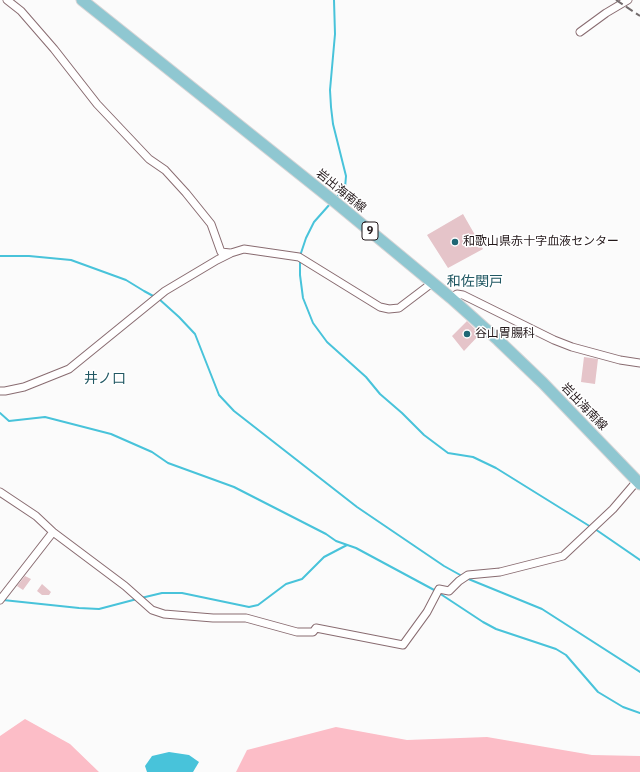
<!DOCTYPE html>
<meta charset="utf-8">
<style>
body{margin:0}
canvas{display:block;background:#fbfbfb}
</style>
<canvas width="640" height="772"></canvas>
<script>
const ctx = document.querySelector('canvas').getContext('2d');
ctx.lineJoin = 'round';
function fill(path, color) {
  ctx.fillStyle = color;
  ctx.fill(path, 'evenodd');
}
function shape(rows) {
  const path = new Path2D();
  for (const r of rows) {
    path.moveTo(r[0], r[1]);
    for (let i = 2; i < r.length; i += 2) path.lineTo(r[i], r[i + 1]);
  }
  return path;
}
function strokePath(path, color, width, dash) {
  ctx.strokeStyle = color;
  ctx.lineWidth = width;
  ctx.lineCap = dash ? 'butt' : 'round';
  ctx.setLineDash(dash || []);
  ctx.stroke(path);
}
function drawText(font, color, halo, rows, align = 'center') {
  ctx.font = font + ' "IBM Plex Sans","Noto Sans JP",sans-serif';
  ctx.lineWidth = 3;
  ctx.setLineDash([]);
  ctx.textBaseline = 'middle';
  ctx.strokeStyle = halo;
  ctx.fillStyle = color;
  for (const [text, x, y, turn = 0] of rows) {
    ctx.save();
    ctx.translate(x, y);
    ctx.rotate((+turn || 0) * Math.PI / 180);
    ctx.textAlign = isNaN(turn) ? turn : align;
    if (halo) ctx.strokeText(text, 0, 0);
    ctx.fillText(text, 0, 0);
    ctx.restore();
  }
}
fill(shape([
 [25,719,70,744,99,772,0,772,0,736],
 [336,727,407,740,487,737,592,755,640,756,640,772,236,772,247,750]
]), '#fcbdc7');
fill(shape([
 [169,752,189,755,199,762,193,772,147,772,145,766,152,756]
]), '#48c3da');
strokePath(shape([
 [334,0,335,34,330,90,331,107,333,124,346,176,345,188,336,198],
 [0,256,29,256,71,260,126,280,144,291,155,297],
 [300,256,306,238,314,222,330,204],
 [300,260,300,275,303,298,313,323,327,342,366,377,380,394,402,413,424,435,448,453,473,457,496,468,591,527],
 [159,299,179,317,195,334,219,395,234,411,357,507,444,566,462,576],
 [0,413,9,421,45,417,111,434,152,452,168,463,234,487,326,534,336,541,356,548,436,591],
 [595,529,640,560],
 [466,578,542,609,640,672],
 [439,593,483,622,496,629,556,649,566,655,598,692,623,707,640,713],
 [141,598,162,593,182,593,249,607,258,605,286,584,302,579,324,557,347,545],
 [3,600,79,608,99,609,137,599]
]), '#48c3da', 2);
fill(shape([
 [463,214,483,249,448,268,427,235],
 [467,321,480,334,464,351,452,336],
 [584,357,598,359,595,384,581,382],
 [25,576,31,579,23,590,17,586],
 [42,584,51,592,49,595,42,595,37,591]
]), '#e5c4c9');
const minor = shape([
 [7,0,21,11,54,49,97,104,149,159,165,170,186,193,211,224,221,252,230,253],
 [580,32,606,13,628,0],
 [451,298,457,294,463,295,554,340,572,347,620,360,640,363],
 [0,391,5,391,24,387,69,369,165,291,217,260,231,253,244,249,299,257,380,307,389,309,399,308,432,283],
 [0,492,36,516,53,532,125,586,152,610,164,614,213,618,246,618,297,632,313,632,316,628,403,645,427,612,439,589,449,591,459,581,468,575,500,572,563,556,613,509,637,481],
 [0,600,53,532]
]);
const primary = shape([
 [82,0,335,202,451,298,498,340,543,383,640,484]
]);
strokePath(minor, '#896c71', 9);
strokePath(primary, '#d7d5d6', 13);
strokePath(minor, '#fff', 7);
strokePath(primary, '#8fc7d1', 11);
strokePath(shape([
 [616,0,640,16]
]), '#736c6d', 2, [8, 4]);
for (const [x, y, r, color] of [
 [455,242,4,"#1f6775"],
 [467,334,4,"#1f6775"]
]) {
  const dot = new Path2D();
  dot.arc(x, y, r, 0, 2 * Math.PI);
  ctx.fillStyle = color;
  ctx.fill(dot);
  strokePath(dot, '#fff', 1.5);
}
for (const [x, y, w] of [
 [370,231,16]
]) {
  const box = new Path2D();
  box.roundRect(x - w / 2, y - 9, w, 18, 3);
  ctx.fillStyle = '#fff';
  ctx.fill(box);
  strokePath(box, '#23181a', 1);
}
drawText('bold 11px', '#23181a', null, [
 ["9",370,231]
]);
drawText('12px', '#23181a', '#fff', [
 ["岩出海南線",341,191,39],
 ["岩出海南線",584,407,46]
]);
drawText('12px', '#23181a', '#fff', [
 ["和歌山県赤十字血液センター",463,242],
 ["谷山胃腸科",475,334]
], 'left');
drawText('14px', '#215863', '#fff', [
 ["和佐関戸",475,282],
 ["井ノ口",105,379]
]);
</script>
